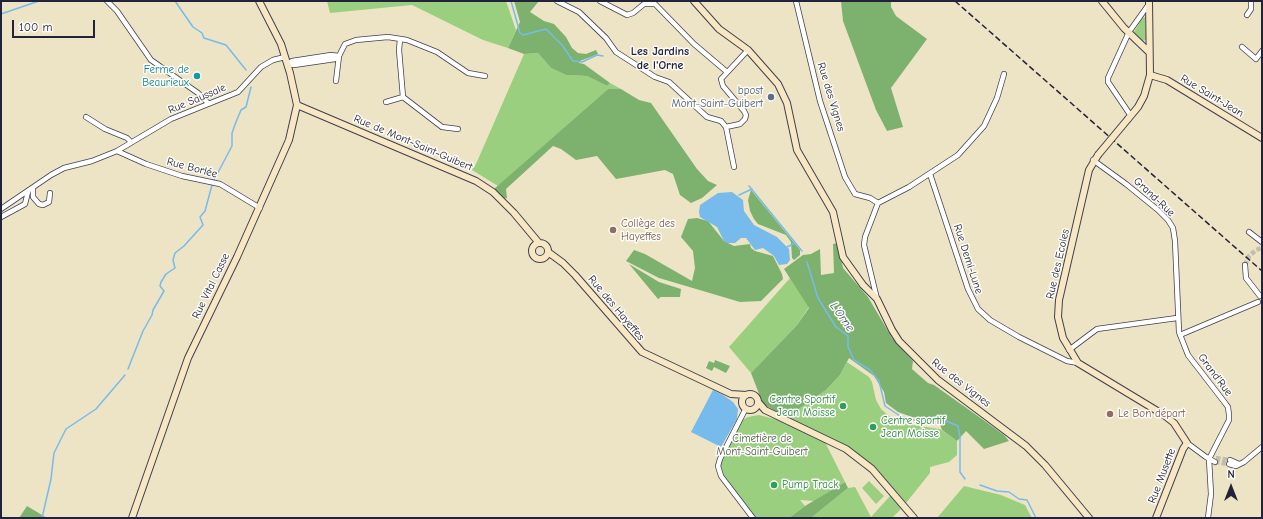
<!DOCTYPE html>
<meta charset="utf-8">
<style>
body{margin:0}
#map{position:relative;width:1263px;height:519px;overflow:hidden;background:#ede4c5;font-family:"Comic Neue",sans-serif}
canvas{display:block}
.frame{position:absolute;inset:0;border:2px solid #22223b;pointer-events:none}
.north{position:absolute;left:1211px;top:467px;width:40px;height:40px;-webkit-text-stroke:3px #fdfcf7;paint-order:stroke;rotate:0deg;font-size:11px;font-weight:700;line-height:16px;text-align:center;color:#22223b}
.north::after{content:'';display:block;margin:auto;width:14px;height:18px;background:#22223b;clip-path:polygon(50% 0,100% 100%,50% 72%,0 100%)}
.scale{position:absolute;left:12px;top:20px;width:83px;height:18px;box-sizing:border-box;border:2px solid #22223b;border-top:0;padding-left:5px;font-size:12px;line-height:14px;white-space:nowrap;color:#22223b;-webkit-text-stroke:3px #fdfcf7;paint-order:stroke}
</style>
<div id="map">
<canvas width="1263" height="519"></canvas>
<div class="frame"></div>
<div class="north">N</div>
<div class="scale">100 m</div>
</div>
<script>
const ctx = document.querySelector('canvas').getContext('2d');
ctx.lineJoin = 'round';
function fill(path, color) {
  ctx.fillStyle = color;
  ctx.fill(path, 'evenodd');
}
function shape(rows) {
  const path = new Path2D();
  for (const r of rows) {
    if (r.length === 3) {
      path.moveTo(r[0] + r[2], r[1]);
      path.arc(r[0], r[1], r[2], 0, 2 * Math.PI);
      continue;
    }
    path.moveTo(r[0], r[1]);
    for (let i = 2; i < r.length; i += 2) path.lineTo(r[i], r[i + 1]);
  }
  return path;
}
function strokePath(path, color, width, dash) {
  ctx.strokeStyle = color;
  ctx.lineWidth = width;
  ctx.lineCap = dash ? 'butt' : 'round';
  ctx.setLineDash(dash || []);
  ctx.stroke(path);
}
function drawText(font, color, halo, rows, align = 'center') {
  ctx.font = font + ' "Comic Neue",sans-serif';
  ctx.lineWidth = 3;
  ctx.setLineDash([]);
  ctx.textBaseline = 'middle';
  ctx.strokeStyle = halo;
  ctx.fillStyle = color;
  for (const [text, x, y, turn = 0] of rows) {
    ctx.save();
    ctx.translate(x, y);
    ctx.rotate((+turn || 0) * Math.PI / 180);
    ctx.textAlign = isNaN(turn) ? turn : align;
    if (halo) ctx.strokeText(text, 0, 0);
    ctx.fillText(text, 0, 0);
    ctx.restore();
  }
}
fill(shape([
 [327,1,506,1,516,30,508,48,483,40,412,5,330,13],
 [1145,17,1146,40,1142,41,1134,32,1142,18],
 [538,53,551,68,566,75,587,76,607,86,610,83,621,89,608,89,498,186,472,170,476,164,524,54],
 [790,278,809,307,797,325,751,373,729,347],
 [847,362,869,377,872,382,876,400,881,409,889,416,905,424,940,429,957,441,957,455,949,462,930,467,930,473,906,503,874,467,843,444,787,417,826,390,840,375],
 [759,415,778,420,825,442,845,482,814,501,800,500,805,506,789,518,755,518,722,473,720,463,742,420,748,417],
 [869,481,884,496,876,504,862,488],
 [964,486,1001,495,1025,505,1032,518,937,518],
 [855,487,871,517,890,496,901,509,892,518,811,518,848,488]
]), '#9bcf80');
fill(shape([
 [514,1,539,1,530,12,544,21,554,24,566,37,572,48,578,53,586,54,596,50,598,54,580,61,579,63,584,64,610,83,607,86,587,76,566,75,551,68,538,53,524,54,508,48,520,22],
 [841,1,891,1,891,7,896,16,927,39,891,88,903,127,887,131,876,110,843,21],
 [608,89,621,89,639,100,651,103,697,169,708,181,717,185,702,198,691,203,680,195,673,174,665,170,616,179,597,156,576,160,561,149,553,146,506,189,507,198,503,199,494,189],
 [751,190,800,250,800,255,794,260,792,258,791,242,786,235,758,224,754,219,750,211,748,200],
 [697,218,708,221,724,241,734,246,750,244,751,248,755,251,773,256,782,274,783,279,761,301,740,302,659,278,626,261,634,250,645,254,692,281,695,268,693,251,681,237,688,219],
 [838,243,843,268,868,297,892,338,913,361,912,369,928,383,934,385,982,419,1004,435,1009,441,984,449,966,431,957,441,942,430,938,419,912,417,898,412,886,403,884,392,874,376,849,358,840,375,826,390,787,417,763,404,751,373,797,325,809,308,784,269,803,255,811,254,820,249,821,275,834,273,833,244],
 [629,264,659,282,681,289,680,297,661,297,658,299],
 [715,360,730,366,726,373,714,367,712,371,706,368,709,361,714,363],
 [845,482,848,488,811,518,789,518,805,506],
 [27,506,47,518,19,518]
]), '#7cb26e');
fill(shape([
 [732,192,743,200,744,211,754,225,777,237,789,249,790,260,787,264,779,265,774,256,763,248,755,250,746,238,741,238,735,243,727,243,724,241,717,227,700,217,699,212,700,205,718,193],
 [713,390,723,395,733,402,738,409,737,419,721,447,691,432]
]), '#77bbed');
strokePath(shape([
 [175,1,193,27,202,33,204,38,226,45,246,70],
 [511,1,520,33,523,35,546,29,562,45,573,61,582,62,597,55,603,56],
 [1,14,39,1],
 [214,180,232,146,232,133,236,122,241,110,246,107,251,87],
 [749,186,802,251],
 [739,195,752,189],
 [787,247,795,243],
 [807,262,818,298,836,327,848,336,848,347,854,360,870,370,879,381,885,406,900,416,914,420,946,421,958,426,960,437,960,472,965,479],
 [128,369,143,331,152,315,153,310,164,291,160,286,161,282,166,274,175,268,173,260,175,253,184,246,203,225,200,217,205,211,212,185],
 [980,485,997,491,1009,492,1019,499,1027,500,1036,518],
 [42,518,51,479,54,453,66,429,96,409,125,375]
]), '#77bbed', 1.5);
strokePath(shape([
 [1245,265,1249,256,1256,250,1262,248],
 [1216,458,1230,460],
 [1215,462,1229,464]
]), '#c4bda9', 4.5, [4.5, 2]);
const street = shape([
 [107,1,117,11,151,60,198,93,208,103],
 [557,1,579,12,606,38,616,52,655,77,669,82,707,117,721,121,726,127,740,124,745,119,746,115,744,111,723,86,721,79,748,50],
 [600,1,627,15,633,13,644,4,655,4,694,44,727,72],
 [796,1,820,101,845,177,855,194,870,198,878,203,865,237,864,245,877,299],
 [1247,15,1251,9,1251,1],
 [400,39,399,50,403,97,442,127,458,129],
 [1242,47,1256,59,1262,51],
 [288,64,294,65,335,59,339,56],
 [288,64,292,61,331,55,339,56],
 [336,81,339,56,345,44,356,40,388,37,407,40,437,52,468,73,485,76],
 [386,102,403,97],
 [1131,116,1108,82,1108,78,1129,32,1149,4],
 [86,117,105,129,127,138,131,142],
 [726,127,734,167],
 [117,151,146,164,182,176,220,184,260,208],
 [1093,160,1126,184,1158,210,1168,220,1173,228,1175,241,1179,332,1188,355,1222,399,1228,407,1229,415,1229,420,1209,459,1211,494,1208,518],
 [930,174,968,289,978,309,990,320,1019,337,1067,361,1078,363],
 [33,188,33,197,39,204,43,205,49,202,50,193],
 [878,203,909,187,958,155,984,126,997,98,1004,74],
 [1,209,51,175,64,168,92,161,117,151,171,119,238,92,261,67,273,60,285,57],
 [1,217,25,204,28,192],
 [1249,232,1262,242],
 [1245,265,1246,278,1260,296],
 [1180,335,1258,302],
 [1069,350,1097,329,1177,318],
 [745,410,720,459,718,466,721,476,753,518],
 [1187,443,1206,457,1215,462],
 [1230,460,1239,464],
 [1229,464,1236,466,1244,462,1262,447]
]);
const secondary = shape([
 [694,1,719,29,748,50,778,84,787,103,797,150,833,212,843,257,863,285,877,299,892,330,899,341,938,380,1026,446,1045,465,1089,518],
 [1102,1,1124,28,1149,52],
 [1150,75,1167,80,1262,138],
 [297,105,476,181,493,192,514,213,539,243],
 [1128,119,1138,107,1144,96,1150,75,1149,1],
 [1098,155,1089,170,1059,300,1058,317,1063,338,1078,363,1164,415,1174,423,1187,443,1183,449,1156,518],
 [540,251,8],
 [548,252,563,263,575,275,642,352,731,394,746,395],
 [750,402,8],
 [758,402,765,410,846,449,872,469,914,518],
 [132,518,188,358,237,257,289,140,297,105,290,73,281,44,259,1]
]);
strokePath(street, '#403f50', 6);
strokePath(secondary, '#403f50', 8);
strokePath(street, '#fff', 4.5);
strokePath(secondary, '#f7e8c3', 6);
strokePath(shape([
 [955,1,1262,271]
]), '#22223b', 1.5, [6, 3]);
const secondaryBridge = shape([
 [1098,155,1128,119]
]);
strokePath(secondaryBridge, '#403f50', 8, []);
strokePath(secondaryBridge, '#f7e8c3', 6);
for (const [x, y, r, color] of [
 [197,76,4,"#0f9aa8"],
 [771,97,4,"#5c6f8a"],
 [613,230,4,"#8d6e63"],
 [843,406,4,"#2e9e5b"],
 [1110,414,4,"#8d6e63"],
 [873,427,4,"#2e9e5b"],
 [774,485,4,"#2e9e5b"]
]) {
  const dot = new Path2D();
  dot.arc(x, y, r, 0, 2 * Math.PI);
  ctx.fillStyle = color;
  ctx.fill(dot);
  strokePath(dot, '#fdfcf7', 1.5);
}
drawText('11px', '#0d838f', '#fdfcf7', [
 ["Ferme de",189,70],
 ["Beaurieux",189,83]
], 'right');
drawText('11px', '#4e5e75', '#fdfcf7', [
 ["bpost",763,91],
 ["Mont-Saint-Guibert",763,104]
], 'right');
drawText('11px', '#22223b', '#fdfcf7', [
 ["Rue Saint-Jean",1212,96,31],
 ["Rue des Vignes",831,97,73],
 ["Rue Saussale",197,99,-23],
 ["Rue de Mont-Saint-Guibert",413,143,23],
 ["Rue Borlée",192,168,15],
 ["Grand-Rue",1154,197,43],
 ["Rue Demi-Lune",968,259,72],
 ["Rue des Ecoles",1058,264,-77],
 ["Rue Vital Casse",211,286,-64],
 ["Rue des Hayeffes",616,308,50],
 ["Grand'Rue",1215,375,53],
 ["Rue des Vignes",961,383,38],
 ["Rue Musette",1162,476,-69]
]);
drawText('11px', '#785e54', '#fdfcf7', [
 ["Collège des",621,224],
 ["Hayeffes",621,237],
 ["Le Bon départ",1118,414]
], 'left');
drawText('11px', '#27864d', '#fdfcf7', [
 ["Centre Sportif",835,400,"right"],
 ["Jean Moisse",835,413,"right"],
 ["Centre sportif",881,421],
 ["Jean Moisse",881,434],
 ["Pump Track",782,485]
], 'left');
drawText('11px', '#4c5f53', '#fdfcf7', [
 ["Cimetière de",762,439],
 ["Mont-Saint-Guibert",762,452]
]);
drawText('bold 12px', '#22223b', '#fdfcf7', [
 ["Les Jardins",660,52],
 ["de l'Orne",660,66]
]);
drawText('italic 12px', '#405879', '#fdfcf7', [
 ["L'Orne",842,317,55]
]);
</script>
